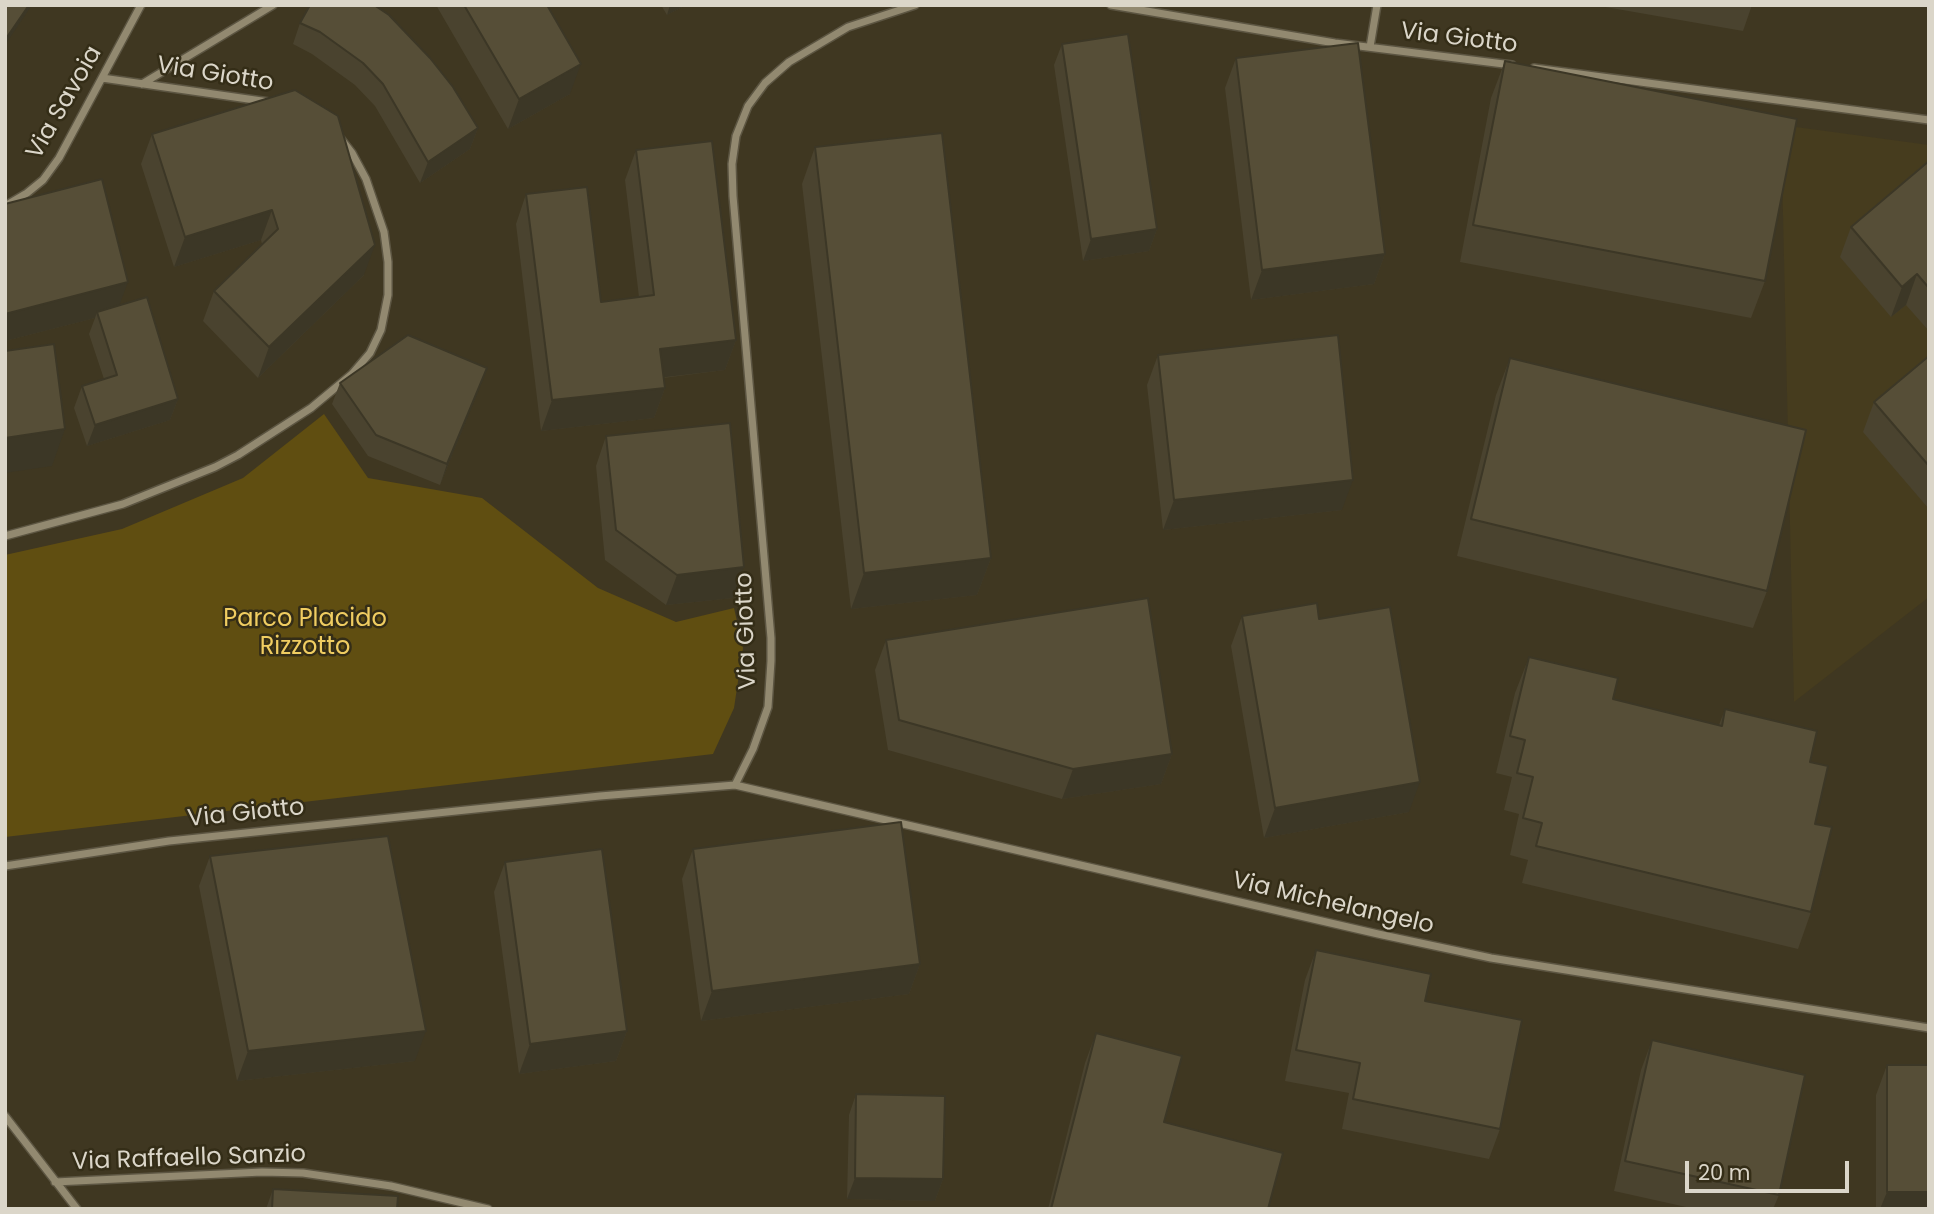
<!DOCTYPE html>
<style>
body{margin:0}
#map{position:relative;width:1934px;height:1214px;overflow:hidden;background:#3f3721;font-family:Poppins,sans-serif}
canvas{display:block}
.frame{position:absolute;inset:0;border:7px solid #dbd6c9;pointer-events:none}
.scale{position:absolute;left:1685px;top:1161px;width:164px;height:32px;box-sizing:border-box;border:4px solid #dbd6c9;border-top:0;padding-left:9px;font-size:21px;line-height:24px;white-space:nowrap;color:#dbd6c9;-webkit-text-stroke:5px #342d17;paint-order:stroke}
</style>
<div id="map">
<canvas width="1934" height="1214"></canvas>
<div class="frame"></div>
<div class="scale">20 m</div>
</div>
<script>
const ctx = document.querySelector('canvas').getContext('2d');
ctx.lineJoin = 'round';
function fill(path, color) {
  ctx.fillStyle = color;
  ctx.fill(path, 'evenodd');
}
function shape(rows) {
  const path = new Path2D();
  for (const r of rows) {
    path.moveTo(r[0], r[1]);
    for (let i = 2; i < r.length; i += 2) path.lineTo(r[i], r[i + 1]);
  }
  return path;
}
function strokePath(path, color, width, dash) {
  ctx.strokeStyle = color;
  ctx.lineWidth = width;
  ctx.lineCap = dash ? 'butt' : 'round';
  ctx.setLineDash(dash || []);
  ctx.stroke(path);
}
function drawText(font, color, halo, rows, align = 'center') {
  ctx.font = font + ' Poppins,sans-serif';
  ctx.lineWidth = 5;
  ctx.setLineDash([]);
  ctx.textBaseline = 'middle';
  ctx.strokeStyle = halo;
  ctx.fillStyle = color;
  for (const [text, x, y, turn = 0] of rows) {
    ctx.save();
    ctx.translate(x, y);
    ctx.rotate((+turn || 0) * Math.PI / 180);
    ctx.textAlign = isNaN(turn) ? turn : align;
    if (halo) ctx.strokeText(text, 0, 0);
    ctx.fillText(text, 0, 0);
    ctx.restore();
  }
}
fill(shape([
 [1781,125,1929,145,1929,597,1794,702]
]), '#463c1e');
fill(shape([
 [324,414,368,478,482,498,598,588,676,622,734,608,743,648,734,708,713,754,5,837,5,555,122,529,243,478]
]), '#604e11');
const street = shape([
 [1111,5,1335,43,1512,65],
 [1370,47,1377,5],
 [1534,68,1929,120],
 [102,78,269,102],
 [142,84,273,5],
 [5,206,27,193,43,180,59,158,141,5],
 [5,536,123,504,215,467,238,455,311,408,352,374,370,353,381,330,388,295,388,262,384,232,366,179,352,153,341,139],
 [735,785,753,749,768,707,771,661,771,638,733,196,732,164,736,136,748,106,765,83,789,62,848,27,915,5],
 [5,866,169,841,600,796,735,785,1378,934,1491,958,1929,1028],
 [5,1116,77,1209],
 [55,1182,262,1172,303,1173,391,1186,488,1209]
]);
strokePath(street, '#5c5542', 10);
strokePath(street, '#928970', 7);
fill(shape([
 [310,5,478,128,470,149,420,183,375,106,355,85,312,54,293,44,300,23],
 [436,5,547,5,570,94,508,129],
 [661,5,686,5,667,15],
 [1594,5,1752,5,1743,31],
 [1062,44,1157,229,1149,251,1083,261,1054,65],
 [1236,58,1385,254,1374,284,1251,300,1225,88],
 [1505,61,1765,281,1751,318,1460,262,1491,98],
 [295,90,364,275,258,378,203,321,214,291,262,244,261,240,174,267,141,164,152,134],
 [815,147,991,558,977,595,851,609,802,184],
 [636,150,736,340,725,370,663,378,665,388,654,418,541,431,516,224,526,194,601,302,639,297,625,180],
 [1929,161,1929,331,1906,305,1891,317,1840,257,1851,227],
 [5,204,120,305,178,399,170,420,87,446,74,408,82,386,104,379,89,334,95,318,5,341],
 [1158,355,1342,510,1163,530,1147,385],
 [1929,356,1929,509,1863,432,1874,402],
 [1510,358,1767,591,1753,628,1457,556,1496,395],
 [340,383,479,389,440,485,368,456,332,404],
 [606,436,733,598,666,605,605,560,596,466],
 [1242,616,1319,619,1409,812,1264,838,1231,646],
 [886,640,1172,754,1161,784,1062,799,888,750,875,670],
 [1529,657,1613,699,1719,725,1725,709,1810,762,1815,824,1811,912,1798,949,1522,883,1528,860,1510,855,1519,814,1504,810,1512,777,1496,773,1515,693],
 [693,849,920,964,909,994,701,1021,682,879],
 [210,856,415,1061,237,1081,199,886],
 [505,862,627,1031,616,1061,519,1074,494,892],
 [1316,950,1425,1001,1500,1129,1489,1159,1342,1129,1349,1093,1285,1081,1305,980],
 [1096,1033,1164,1122,1268,1209,1048,1209,1085,1063],
 [1652,1040,1779,1195,1773,1209,1695,1209,1614,1191,1641,1070],
 [1887,1065,1929,1209,1876,1209,1876,1095],
 [856,1094,943,1179,935,1201,847,1199,849,1115],
 [273,1189,397,1209,266,1209]
]), '#4a432f');
fill(shape([
 [29,5,32,5,5,45,5,40],
 [670,5,686,5,667,15],
 [581,64,570,94,508,129,519,99],
 [478,128,470,149,420,183,428,162],
 [272,210,261,240,174,267,185,237],
 [1157,229,1149,251,1083,261,1091,239],
 [375,245,364,275,258,378,269,347],
 [1385,254,1374,284,1251,300,1262,270],
 [1917,274,1906,305,1891,317,1902,287],
 [128,282,117,312,97,312,95,318,5,341,5,314],
 [736,340,725,370,649,379,660,349],
 [487,368,479,389,440,485,447,464],
 [665,388,654,418,541,431,552,400],
 [178,399,170,420,87,446,95,425],
 [65,429,52,466,5,473,5,438],
 [1353,480,1342,510,1163,530,1174,500],
 [991,558,977,595,851,609,864,573],
 [744,567,733,598,666,605,677,575],
 [1172,754,1161,784,1062,799,1073,769],
 [1420,782,1409,812,1264,838,1275,808],
 [920,964,909,994,701,1021,712,991],
 [426,1031,415,1061,237,1081,248,1051],
 [627,1031,616,1061,519,1074,530,1044],
 [855,1178,943,1179,935,1201,847,1199],
 [1887,1192,1929,1192,1929,1209,1880,1209]
]), '#3c3726');
const building = shape([
 [5,5,29,5,5,40,5,5],
 [310,5,374,5,389,15,430,58,453,87,478,128,428,162,383,84,363,63,320,32,300,23,310,5],
 [464,5,547,5,581,64,519,99,464,5],
 [1128,34,1157,229,1091,239,1062,44,1128,34],
 [1358,43,1385,254,1262,270,1236,58,1358,43],
 [1505,61,1797,119,1765,281,1473,225,1505,61],
 [295,90,338,116,375,245,269,347,214,291,278,229,272,210,185,237,152,134,295,90],
 [942,133,991,558,864,573,815,147,942,133],
 [712,141,736,340,660,349,665,388,552,400,526,194,587,187,601,302,654,295,636,150,712,141],
 [1929,161,1929,288,1917,274,1902,287,1851,227,1929,161],
 [102,179,128,282,5,314,5,204,102,179],
 [147,297,178,399,95,425,82,386,117,375,97,312,147,297],
 [408,335,487,368,447,464,376,435,340,383,408,335],
 [1338,335,1353,480,1174,500,1158,355,1338,335],
 [54,344,65,429,5,438,5,351,54,344],
 [1929,356,1929,466,1874,402,1929,356],
 [1510,358,1806,430,1767,591,1471,519,1510,358],
 [730,423,744,567,677,575,616,530,606,436,730,423],
 [1148,598,1172,754,1073,769,899,720,886,640,1148,598],
 [1317,603,1319,619,1390,607,1420,782,1275,808,1242,616,1317,603],
 [1529,657,1618,678,1613,699,1722,726,1725,709,1817,731,1810,762,1828,766,1815,824,1832,827,1811,912,1536,846,1542,823,1523,818,1533,777,1517,773,1525,740,1510,736,1529,657],
 [901,822,920,964,712,991,693,849,901,822],
 [388,836,426,1031,248,1051,210,856,388,836],
 [602,849,627,1031,530,1044,505,862,602,849],
 [1316,950,1431,974,1425,1001,1522,1020,1500,1129,1353,1099,1360,1063,1296,1050,1316,950],
 [1096,1033,1182,1056,1164,1122,1283,1153,1268,1209,1051,1209,1096,1033],
 [1652,1040,1805,1075,1779,1195,1625,1161,1652,1040],
 [1887,1065,1929,1065,1929,1192,1887,1192,1887,1065],
 [856,1094,945,1096,943,1179,855,1178,856,1094],
 [273,1189,398,1196,397,1209,272,1209,273,1189]
]);
fill(building, '#564e37');
strokePath(building, '#3c3726', 2);
drawText('24px', '#dbd6c9', '#342d17', [
 ["Via Giotto",1459,39,7],
 ["Via Giotto",215,75,9],
 ["Via Savoia",65,103,-60],
 ["Via Giotto",747,631,-92],
 ["Via Giotto",246,814,-6],
 ["Via Michelangelo",1333,904,13],
 ["Via Raffaello Sanzio",189,1159,-2]
]);
drawText('24px', '#f0cd61', '#342d17', [
 ["Parco Placido",305,620],
 ["Rizzotto",305,648]
]);
</script>
